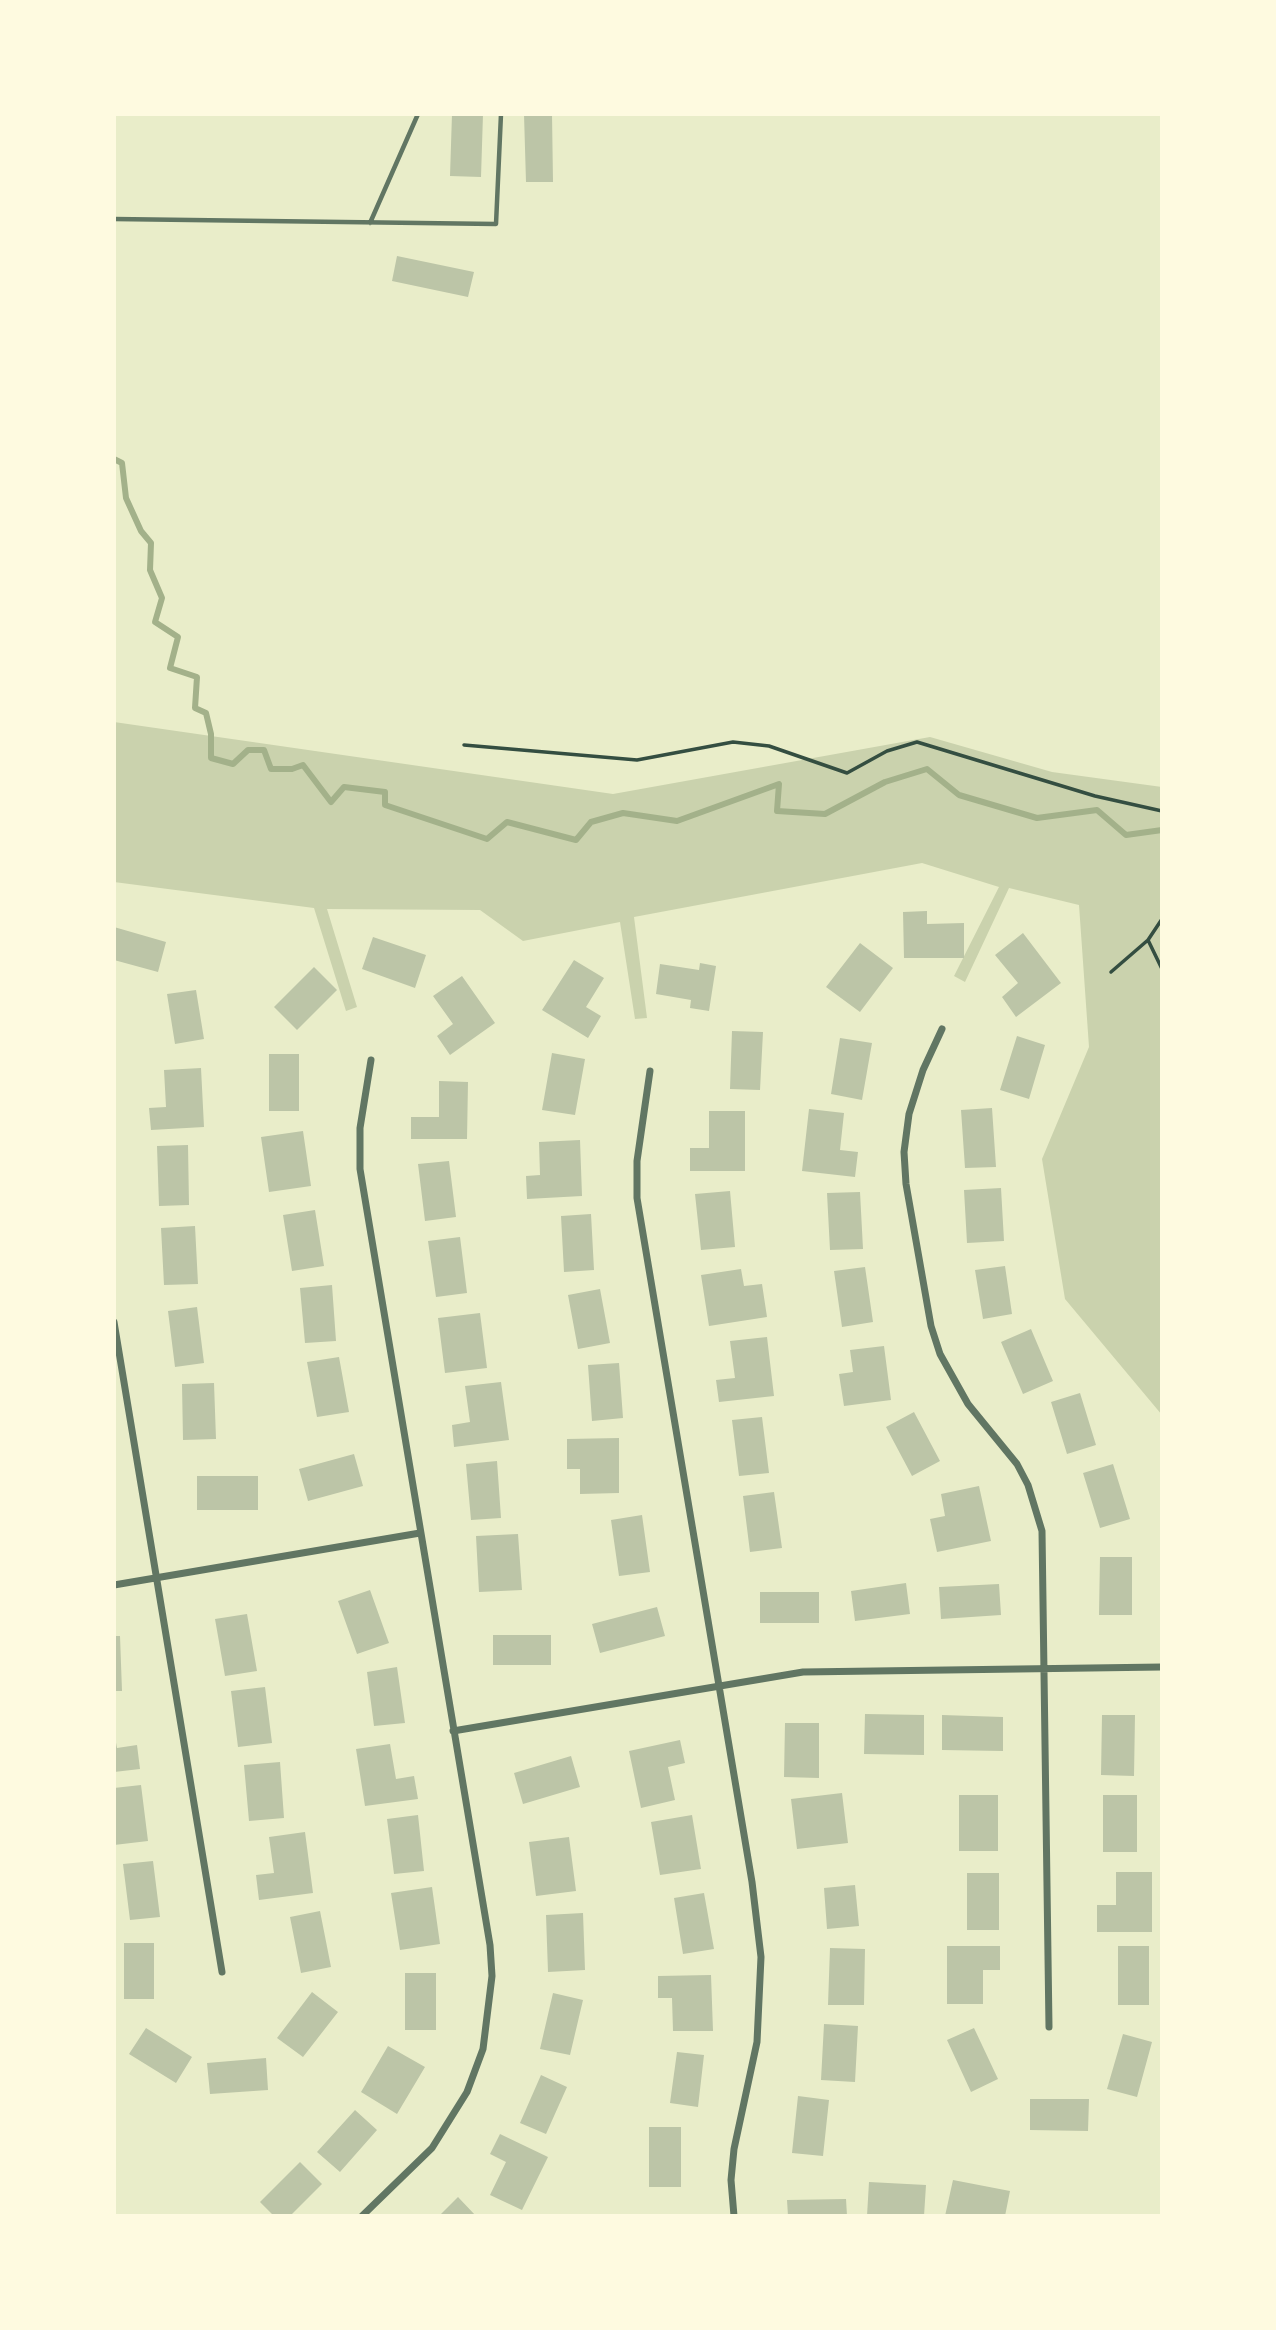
<!DOCTYPE html>
<style>
body{margin:0}
#map{position:relative;width:1276px;height:2330px;overflow:hidden;background:#e9edc9;font-family:Karla,sans-serif}
canvas{display:block}
.frame{position:absolute;inset:0;border:116px solid #fefae0;pointer-events:none}
</style>
<div id="map">
<canvas width="1276" height="2330"></canvas>
<div class="frame"></div>
</div>
<script>
const ctx = document.querySelector('canvas').getContext('2d');
ctx.lineJoin = 'round';
function fill(path, color) {
  ctx.fillStyle = color;
  ctx.fill(path, 'evenodd');
}
function shape(rows) {
  const path = new Path2D();
  for (const r of rows) {
    path.moveTo(r[0], r[1]);
    for (let i = 2; i < r.length; i += 2) path.lineTo(r[i], r[i + 1]);
  }
  return path;
}
function strokePath(path, color, width, dash) {
  ctx.strokeStyle = color;
  ctx.lineWidth = width;
  ctx.lineCap = dash ? 'butt' : 'round';
  ctx.setLineDash(dash || []);
  ctx.stroke(path);
}
fill(shape([
 [114,722,613,794,930,737,1052,772,1162,787,1162,1415,1065,1299,1042,1159,1089,1047,1079,905,1009,888,965,982,954,976,999,887,922,863,634,917,647,1018,635,1019,620,922,523,941,480,910,327,909,357,1007,346,1011,314,908,114,882]
]), '#cad2ad');
strokePath(shape([
 [114,459,122,463,126,498,141,531,151,543,150,570,162,598,155,622,178,637,170,668,197,677,195,708,206,713,211,734,211,758,233,764,248,750,264,750,271,769,292,769,303,765,331,802,344,787,385,792,385,805,487,839,507,822,576,840,591,822,623,813,677,821,779,784,777,811,825,814,885,782,927,769,959,795,1037,818,1097,810,1126,835,1162,830]
]), '#a3b18a', 6);
fill(shape([
 [452,114,483,114,481,177,450,176],
 [524,114,552,114,553,182,526,182],
 [397,256,474,272,468,297,392,281],
 [927,911,927,924,964,923,964,958,904,958,903,912],
 [114,927,166,942,158,972,114,960],
 [1023,933,1061,983,1016,1017,1002,997,1018,983,995,955],
 [373,937,426,955,415,988,362,969],
 [860,943,893,968,860,1012,826,987],
 [574,960,604,978,586,1007,601,1016,588,1038,542,1010],
 [700,963,716,966,709,1011,690,1008,691,1000,656,994,660,964,699,970],
 [314,967,337,990,297,1030,274,1007],
 [462,976,495,1023,450,1055,437,1036,453,1024,433,996],
 [196,990,204,1039,175,1044,167,994],
 [732,1031,763,1032,760,1090,730,1089],
 [1017,1036,1045,1045,1029,1099,1000,1090],
 [840,1038,872,1043,862,1100,831,1094],
 [552,1053,585,1059,575,1115,542,1110],
 [269,1054,299,1054,299,1111,269,1111],
 [201,1068,204,1127,151,1130,149,1108,166,1107,164,1070],
 [439,1081,468,1082,467,1139,411,1139,411,1117,439,1117],
 [992,1108,996,1167,965,1168,961,1110],
 [809,1109,844,1113,840,1150,858,1152,855,1177,802,1171],
 [709,1111,745,1111,745,1171,690,1171,690,1148,709,1148],
 [303,1131,311,1186,269,1192,261,1137],
 [580,1140,582,1196,527,1199,526,1176,540,1175,539,1142],
 [188,1145,189,1205,159,1206,157,1146],
 [449,1161,456,1217,425,1221,418,1164],
 [1001,1188,1004,1241,967,1243,964,1190],
 [730,1191,735,1247,701,1250,695,1194],
 [860,1192,863,1249,830,1250,827,1193],
 [315,1210,324,1266,292,1271,283,1215],
 [591,1214,594,1270,564,1272,561,1216],
 [195,1226,198,1284,164,1285,161,1228],
 [460,1237,467,1293,436,1297,428,1241],
 [1005,1266,1012,1314,983,1319,975,1270],
 [865,1267,873,1322,842,1327,834,1271],
 [741,1269,744,1286,762,1284,767,1317,709,1326,701,1275],
 [332,1285,336,1341,305,1343,300,1288],
 [600,1289,610,1343,578,1349,568,1295],
 [197,1307,204,1363,175,1367,168,1311],
 [480,1313,487,1368,445,1373,438,1318],
 [1031,1329,1053,1381,1023,1394,1001,1342],
 [767,1337,774,1396,719,1402,716,1380,735,1378,730,1341],
 [884,1346,891,1400,844,1406,839,1374,853,1372,850,1350],
 [339,1357,349,1412,317,1417,307,1362],
 [619,1363,623,1418,592,1421,588,1365],
 [501,1382,509,1440,454,1447,452,1425,470,1422,465,1386],
 [214,1383,216,1439,183,1440,182,1384],
 [1080,1393,1096,1445,1067,1454,1051,1402],
 [914,1412,940,1461,912,1476,886,1427],
 [762,1417,769,1473,739,1476,732,1420],
 [619,1438,619,1493,580,1494,580,1469,567,1469,567,1439],
 [354,1454,363,1486,308,1501,299,1469],
 [497,1461,501,1518,471,1520,466,1464],
 [1113,1464,1130,1519,1100,1528,1083,1473],
 [197,1476,258,1476,258,1510,197,1510],
 [979,1486,991,1541,937,1552,930,1519,945,1516,941,1494],
 [774,1492,782,1548,750,1552,743,1496],
 [642,1515,650,1572,619,1576,611,1520],
 [518,1534,522,1590,479,1592,476,1536],
 [1100,1557,1132,1557,1132,1615,1099,1615],
 [906,1583,910,1614,855,1621,851,1591],
 [999,1584,1001,1615,941,1619,939,1587],
 [370,1590,389,1643,357,1654,338,1601],
 [760,1592,819,1592,819,1623,760,1623],
 [657,1607,665,1636,600,1653,592,1624],
 [247,1614,257,1671,225,1676,215,1619],
 [493,1635,551,1635,551,1665,493,1665],
 [114,1636,120,1636,122,1691,114,1691],
 [397,1667,405,1723,374,1726,367,1672],
 [265,1687,272,1743,238,1747,231,1691],
 [865,1714,924,1715,924,1755,864,1754],
 [942,1715,1003,1717,1003,1751,942,1750],
 [1102,1715,1135,1715,1134,1776,1101,1775],
 [785,1723,819,1723,819,1778,784,1777],
 [114,1732,117,1748,137,1745,140,1769,114,1772],
 [680,1740,685,1763,668,1767,675,1800,641,1808,629,1751],
 [390,1744,396,1779,414,1776,418,1799,365,1806,356,1749],
 [571,1756,580,1787,523,1804,514,1773],
 [280,1762,284,1818,249,1821,244,1765],
 [141,1785,148,1841,114,1845,114,1788],
 [842,1793,848,1843,797,1849,791,1799],
 [959,1795,998,1795,998,1851,959,1851],
 [1103,1795,1137,1795,1137,1852,1103,1852],
 [418,1815,424,1871,394,1874,387,1819],
 [692,1815,701,1869,660,1875,651,1822],
 [305,1832,313,1893,259,1900,256,1875,274,1873,269,1837],
 [569,1837,576,1891,536,1896,529,1842],
 [153,1861,160,1917,130,1920,123,1864],
 [1116,1872,1152,1872,1152,1932,1097,1932,1097,1905,1116,1905],
 [967,1873,999,1873,999,1930,967,1930],
 [855,1885,859,1926,827,1929,824,1888],
 [432,1887,440,1944,400,1950,391,1893],
 [704,1893,714,1949,683,1954,674,1898],
 [320,1911,331,1967,301,1973,290,1917],
 [583,1913,585,1970,548,1972,546,1915],
 [124,1943,154,1943,154,1999,124,1999],
 [947,1946,1000,1946,1000,1970,983,1970,983,2004,947,2004],
 [1118,1946,1149,1946,1149,2005,1118,2005],
 [830,1948,865,1949,864,2005,828,2005],
 [405,1973,436,1973,436,2030,405,2030],
 [711,1975,713,2031,673,2031,672,1998,658,1998,658,1976],
 [312,1992,338,2012,303,2057,277,2038],
 [553,1993,583,2000,570,2055,540,2049],
 [824,2024,858,2026,855,2082,821,2080],
 [146,2028,192,2057,176,2083,129,2054],
 [974,2028,998,2079,971,2092,947,2040],
 [1123,2034,1152,2042,1137,2097,1107,2089],
 [388,2046,425,2067,397,2114,361,2092],
 [677,2052,704,2055,698,2107,670,2103],
 [266,2058,268,2090,210,2094,207,2063],
 [541,2075,567,2087,546,2134,520,2123],
 [798,2096,829,2100,823,2156,792,2153],
 [1030,2099,1089,2099,1088,2131,1030,2130],
 [355,2110,377,2130,340,2172,317,2152],
 [649,2127,681,2127,681,2187,649,2187],
 [500,2134,548,2157,522,2210,490,2195,506,2162,490,2154],
 [300,2162,322,2184,290,2216,274,2216,260,2202],
 [953,2180,1010,2191,1005,2216,945,2216],
 [869,2182,926,2185,924,2216,867,2216],
 [458,2197,476,2216,439,2216],
 [846,2199,847,2216,788,2216,787,2200]
]), '#bcc5a7');
strokePath(shape([
 [464,745,637,760,733,742,769,746,847,773,887,751,917,742,1095,796,1162,811],
 [1162,919,1148,940,1162,969],
 [1111,972,1148,940]
]), '#344e41', 3.5);
strokePath(shape([
 [114,219,496,224,501,114],
 [370,223,418,114]
]), '#617663', 4.5);
strokePath(shape([
 [942,1029,923,1070,909,1114,904,1152,906,1184,931,1326,940,1354,968,1404,1017,1464,1028,1485,1042,1531,1049,2027],
 [650,1071,637,1161,637,1198,752,1882,761,1957,757,2042,734,2149,731,2180,734,2216],
 [114,1322,222,1972],
 [114,1585,420,1533],
 [453,1731,803,1672,1162,1667],
 [362,2216,432,2148,467,2092,483,2049,492,1976,490,1945,360,1169,360,1128,371,1060]
]), '#617663', 7);
</script>
